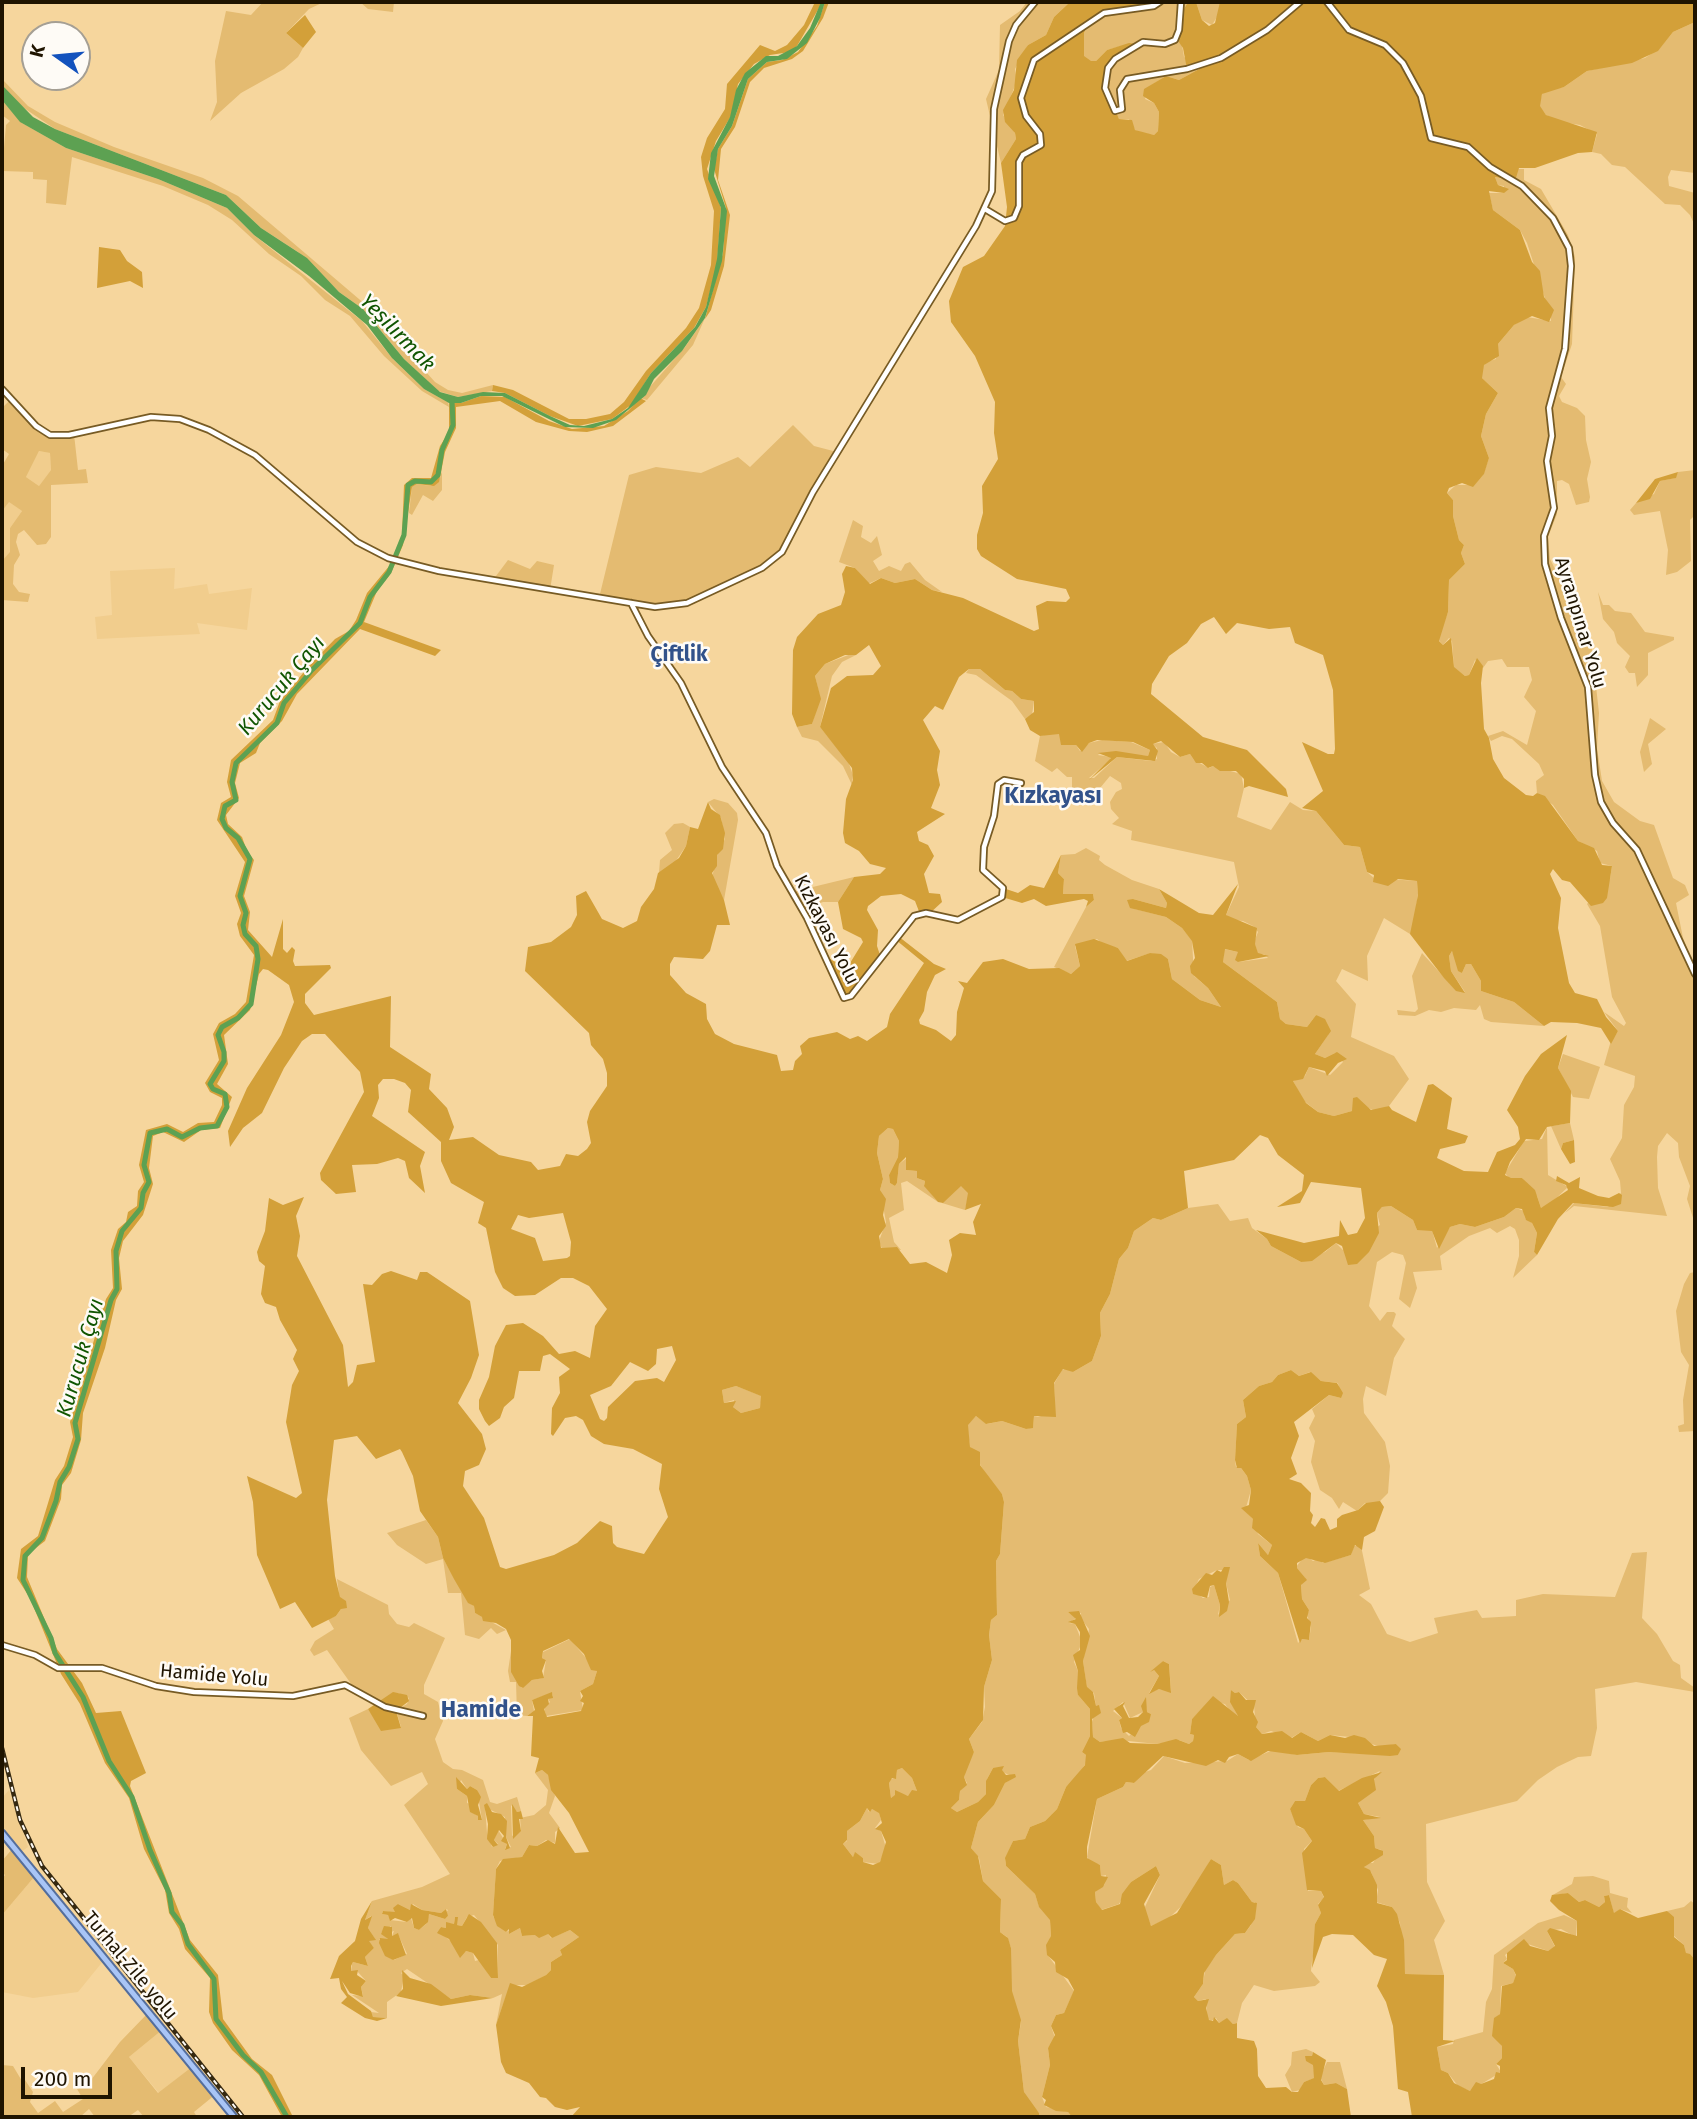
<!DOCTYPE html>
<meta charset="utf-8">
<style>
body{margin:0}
#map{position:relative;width:1697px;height:2119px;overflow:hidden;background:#f6d69d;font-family:"Fira Sans",sans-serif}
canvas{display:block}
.frame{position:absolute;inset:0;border:4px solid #1f1400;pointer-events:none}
.north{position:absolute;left:21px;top:21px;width:70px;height:70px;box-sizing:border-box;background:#fefbf6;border:2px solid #a59f94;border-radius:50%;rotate:285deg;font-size:19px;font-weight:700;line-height:28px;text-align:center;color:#1f1400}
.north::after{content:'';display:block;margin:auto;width:24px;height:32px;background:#1352bd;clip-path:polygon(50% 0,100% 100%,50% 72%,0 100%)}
.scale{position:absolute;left:21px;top:2067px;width:91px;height:32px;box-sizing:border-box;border:4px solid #1f1400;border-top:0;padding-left:9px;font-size:21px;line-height:24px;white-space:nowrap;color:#1f1400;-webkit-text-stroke:5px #fefbf6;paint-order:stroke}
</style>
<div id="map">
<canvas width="1697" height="2119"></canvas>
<div class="frame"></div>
<div class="north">K</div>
<div class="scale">200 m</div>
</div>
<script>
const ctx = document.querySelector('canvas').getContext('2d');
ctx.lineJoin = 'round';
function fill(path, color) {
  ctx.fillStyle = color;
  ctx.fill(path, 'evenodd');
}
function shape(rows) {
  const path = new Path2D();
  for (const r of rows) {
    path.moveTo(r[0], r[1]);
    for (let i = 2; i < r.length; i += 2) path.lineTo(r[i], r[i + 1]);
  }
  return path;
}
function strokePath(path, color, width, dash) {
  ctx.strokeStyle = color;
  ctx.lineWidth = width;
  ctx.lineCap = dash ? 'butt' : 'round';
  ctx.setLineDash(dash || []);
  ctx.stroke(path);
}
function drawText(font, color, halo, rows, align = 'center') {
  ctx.font = font + ' "Fira Sans",sans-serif';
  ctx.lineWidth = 5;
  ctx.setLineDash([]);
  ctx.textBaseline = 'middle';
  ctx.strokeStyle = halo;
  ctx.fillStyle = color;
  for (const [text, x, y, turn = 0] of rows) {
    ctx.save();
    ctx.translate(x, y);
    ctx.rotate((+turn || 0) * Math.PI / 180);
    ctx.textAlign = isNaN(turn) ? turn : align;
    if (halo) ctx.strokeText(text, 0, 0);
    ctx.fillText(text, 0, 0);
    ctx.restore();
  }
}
fill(shape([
 [39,451,50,453,51,470,39,486,26,477],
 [8,501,22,511,10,528,10,553,2,561,2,511],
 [175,568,174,589,207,584,209,594,252,588,247,630,197,623,200,634,97,639,95,617,112,615,110,571],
 [9,1790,28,1847,18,1854,2,1833,2,1798],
 [35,1876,104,1960,78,1992,33,1998,2,1992,2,1915],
 [162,2030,193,2066,159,2093,129,2057]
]), '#f1cd8d');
fill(shape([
 [263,2,324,2,309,9,286,33,303,48,298,57,284,69,241,93,210,121,217,102,215,61,226,11,251,15],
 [360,2,394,2,393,12,368,9],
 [1027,2,1070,2,1054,17,1046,35,1028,45,1015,69,1017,81,1003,115,1015,133,1016,139,1001,163,986,99,999,70,1000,25,1020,11],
 [1160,2,1188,2,1181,14,1176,38,1182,45,1184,57,1201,68,1179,80,1166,76,1150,86,1145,99,1154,103,1159,112,1158,131,1154,135,1142,133,1135,130,1129,119,1119,119,1107,93,1106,72,1125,45,1107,50,1096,61,1091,62,1084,57,1084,33,1095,17],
 [1196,2,1220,2,1220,12,1212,25,1202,20],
 [1695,22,1695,173,1671,170,1668,177,1669,186,1695,193,1695,226,1690,215,1680,205,1665,204,1625,167,1612,165,1601,154,1592,152,1597,134,1580,125,1561,122,1546,115,1539,106,1542,94,1548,90,1564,87,1587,71,1645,58,1660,48,1673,32],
 [2,79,28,106,55,122,114,147,203,178,238,196,366,305,435,382,448,390,462,393,493,385,492,391,458,397,438,391,404,359,363,309,339,292,298,252,261,228,226,195,55,129,18,104,2,85],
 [2,100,22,123,66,148,158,179,227,208,254,235,362,321,393,359,424,389,448,402,449,407,422,391,384,356,350,316,325,300,301,276,269,254,232,220,208,205,163,186,72,157,66,205,46,203,47,180,33,179,33,172,2,171,6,125,10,121,2,115],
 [1517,169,1524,169,1524,180,1541,189,1568,235,1575,257,1572,344,1561,377,1566,384,1559,396,1562,402,1577,408,1585,416,1586,440,1591,462,1587,479,1590,497,1589,502,1576,505,1569,484,1562,480,1557,481,1557,514,1548,537,1550,559,1591,641,1599,713,1597,748,1602,781,1614,802,1640,821,1654,825,1673,878,1685,885,1689,895,1676,903,1683,938,1695,968,1695,1224,1687,1199,1690,1186,1679,1157,1678,1143,1667,1133,1658,1146,1657,1157,1658,1188,1667,1216,1574,1206,1565,1213,1574,1203,1608,1207,1621,1193,1620,1181,1610,1159,1622,1138,1624,1105,1634,1087,1635,1076,1604,1065,1610,1044,1618,1031,1604,1012,1624,1026,1626,1023,1612,997,1600,926,1587,904,1610,879,1612,866,1600,863,1597,851,1578,841,1553,805,1537,793,1536,781,1544,775,1539,764,1512,739,1502,736,1491,741,1488,736,1503,731,1527,745,1536,711,1524,697,1532,680,1529,667,1507,667,1502,659,1488,661,1483,668,1475,660,1469,675,1465,676,1454,668,1452,641,1449,638,1443,645,1438,639,1448,612,1449,580,1465,564,1461,553,1464,545,1459,540,1453,516,1453,500,1447,493,1456,485,1474,485,1483,475,1489,458,1481,436,1486,414,1498,393,1482,378,1482,368,1486,362,1496,359,1498,344,1514,325,1527,317,1551,321,1551,317,1527,243,1520,230,1493,210,1489,193,1504,193,1504,186,1498,185,1495,177,1503,179],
 [705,318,693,345,647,400,640,398,685,347],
 [11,399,47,434,74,434,78,470,86,469,88,483,51,485,51,537,46,544,37,545,24,530,18,534,16,542,20,555,14,565,13,584,19,592,30,594,28,602,2,600,2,561,10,552,10,528,22,511,9,502,2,511,2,466,9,454,2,449,2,408],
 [39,451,50,453,51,470,39,486,26,477],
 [793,425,814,446,837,452,774,561,676,607,599,598,629,475,656,467,701,473,738,457,750,467],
 [1695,470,1695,515,1690,520,1691,561,1677,572,1666,575,1668,550,1660,511,1634,515,1630,510,1636,503,1654,494,1660,481,1675,478,1678,472],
 [442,471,442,490,433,501,423,495,412,515,409,513,412,487,417,484,431,486,440,478],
 [853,520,863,526,861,537,871,543,877,536,882,555,873,561,879,571,889,566,901,571,905,564,910,562,925,580,942,592,932,590,915,579,895,583,881,578,868,584,855,568,839,562],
 [508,560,530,569,537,561,554,565,550,590,493,580],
 [1598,592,1603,605,1609,605,1615,611,1631,613,1645,632,1674,637,1674,640,1648,653,1648,675,1637,687,1635,673,1629,673,1625,667,1630,656,1617,643,1614,632,1603,619],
 [851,654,856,655,842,662,832,676,820,727,848,761,853,775,852,785,843,766,818,741,802,737,797,727,812,724,820,697,815,676,825,664],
 [969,669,980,669,1005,690,1012,691,1021,699,1034,701,1032,715,1025,719,1012,701,976,675,966,673],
 [1650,718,1666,729,1648,744,1652,764,1644,772,1640,752],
 [1053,733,1060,734,1064,745,1076,745,1080,751,1089,743,1102,740,1131,742,1150,750,1148,756,1100,753,1098,755,1111,757,1110,760,1089,778,1094,778,1117,757,1151,761,1157,759,1157,748,1152,744,1164,742,1171,752,1180,757,1190,754,1194,760,1209,768,1213,766,1241,774,1244,788,1237,817,1271,830,1290,802,1303,810,1316,811,1344,845,1360,847,1367,872,1374,878,1417,881,1418,894,1413,931,1410,934,1384,918,1367,956,1368,981,1342,969,1336,981,1356,1004,1351,1037,1394,1056,1409,1079,1389,1106,1375,1111,1353,1101,1355,1106,1352,1111,1334,1116,1318,1112,1304,1101,1293,1081,1305,1076,1309,1067,1330,1075,1343,1062,1335,1053,1325,1058,1315,1054,1328,1035,1316,1015,1307,1027,1286,1024,1280,1019,1277,1002,1223,962,1224,949,1238,952,1238,962,1268,958,1264,954,1258,954,1254,942,1258,932,1253,926,1243,921,1231,920,1226,915,1239,887,1234,862,1131,840,1132,831,1112,824,1119,818,1111,809,1110,802,1116,792,1122,789,1121,783,1110,776,1095,794,1090,806,1072,795,1072,777,1067,777,1057,768,1052,772,1035,761,1040,736],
 [714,799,728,803,737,813,738,820,724,900,712,878,717,855,725,839,721,818,708,802],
 [683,823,690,827,686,846,673,865,659,873,660,860,672,850,665,833,674,824],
 [1086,848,1100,856,1099,860,1105,865,1132,880,1159,889,1167,903,1166,908,1133,899,1135,909,1166,917,1182,928,1192,940,1194,976,1208,988,1221,1007,1200,1000,1172,979,1168,959,1151,953,1126,961,1118,948,1104,945,1097,939,1075,946,1080,966,1071,974,1054,967,1086,907,1094,900,1093,894,1063,894,1064,879,1058,873,1061,855,1075,854],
 [854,877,838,902,823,902,802,910,792,892],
 [1452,951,1462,973,1466,964,1471,964,1481,981,1481,991,1514,1002,1544,1026,1491,1022,1484,1019,1480,1005,1476,1010,1454,1008,1441,1012,1429,1010,1415,1016,1398,1015,1397,1010,1415,1012,1418,1009,1412,976,1422,953,1453,987,1465,992,1451,971,1449,956],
 [1563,1054,1600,1067,1589,1099,1573,1097,1558,1068],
 [1570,1123,1574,1140,1563,1143,1561,1149,1551,1126],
 [1547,1127,1548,1175,1568,1187,1548,1206,1541,1208,1537,1196,1522,1178,1509,1178,1505,1173,1524,1141,1542,1139],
 [888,1128,893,1129,899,1141,898,1157,889,1175,890,1183,895,1186,897,1183,899,1164,907,1158,906,1170,917,1171,917,1178,925,1181,924,1185,938,1202,907,1181,901,1183,904,1210,889,1218,894,1242,901,1250,882,1249,879,1241,886,1222,880,1190,883,1179,877,1153,879,1136],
 [960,1186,965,1186,969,1193,965,1210,942,1203],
 [1218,1204,1230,1221,1248,1218,1252,1228,1267,1239,1271,1246,1301,1262,1325,1252,1336,1243,1343,1250,1380,1225,1377,1213,1382,1207,1391,1206,1413,1220,1417,1230,1432,1230,1437,1248,1450,1227,1460,1224,1475,1227,1504,1217,1516,1208,1524,1211,1525,1218,1532,1223,1537,1233,1534,1252,1537,1255,1513,1278,1519,1256,1519,1240,1515,1229,1510,1226,1497,1233,1490,1228,1469,1236,1440,1256,1442,1270,1413,1272,1417,1288,1410,1308,1399,1299,1406,1263,1403,1255,1392,1252,1377,1262,1369,1306,1380,1321,1387,1312,1394,1312,1396,1314,1392,1326,1405,1339,1394,1358,1386,1396,1366,1386,1363,1399,1364,1413,1385,1442,1390,1466,1388,1493,1378,1503,1365,1503,1357,1511,1343,1502,1339,1509,1332,1498,1320,1490,1311,1462,1315,1441,1309,1428,1315,1416,1312,1409,1329,1395,1341,1398,1338,1383,1321,1381,1310,1372,1299,1376,1291,1370,1278,1375,1272,1382,1259,1386,1243,1400,1246,1417,1237,1424,1235,1461,1236,1467,1240,1467,1247,1476,1251,1490,1245,1511,1253,1519,1258,1534,1272,1545,1268,1555,1258,1543,1260,1556,1278,1573,1298,1643,1302,1639,1309,1640,1311,1627,1307,1615,1309,1610,1302,1599,1301,1585,1305,1578,1296,1567,1303,1558,1309,1558,1313,1561,1318,1559,1323,1563,1351,1555,1354,1546,1361,1546,1370,1589,1359,1595,1371,1604,1387,1634,1410,1642,1438,1633,1434,1618,1477,1610,1482,1618,1516,1616,1516,1600,1543,1594,1615,1597,1632,1553,1647,1552,1642,1618,1657,1634,1673,1661,1680,1665,1681,1678,1695,1688,1695,1692,1636,1682,1595,1689,1597,1728,1591,1756,1578,1757,1557,1767,1538,1780,1517,1801,1426,1824,1427,1882,1445,1921,1434,1940,1444,1975,1405,1974,1400,1923,1392,1907,1376,1902,1378,1890,1371,1872,1364,1867,1367,1863,1373,1863,1381,1850,1375,1848,1374,1836,1363,1820,1380,1817,1364,1814,1358,1803,1380,1771,1338,1791,1325,1777,1318,1778,1311,1785,1305,1801,1295,1801,1290,1809,1298,1827,1304,1829,1312,1841,1304,1849,1308,1891,1321,1891,1324,1898,1318,1904,1321,1913,1315,1924,1316,1942,1312,1961,1311,1971,1320,1982,1315,1986,1274,1991,1254,1985,1242,2003,1237,2023,1233,2024,1227,2019,1219,2023,1216,2018,1211,2021,1207,2018,1206,1999,1198,2001,1194,1997,1203,1984,1205,1970,1216,1955,1235,1934,1245,1933,1251,1925,1255,1902,1252,1902,1238,1883,1233,1880,1224,1885,1221,1865,1211,1859,1189,1899,1169,1918,1151,1926,1144,1909,1160,1875,1156,1866,1131,1882,1119,1904,1101,1910,1096,1902,1095,1892,1105,1884,1106,1875,1101,1876,1100,1865,1090,1862,1087,1857,1097,1799,1123,1787,1126,1782,1134,1783,1142,1773,1151,1770,1164,1756,1185,1763,1227,1761,1238,1754,1249,1760,1273,1750,1297,1755,1329,1752,1392,1755,1398,1755,1400,1749,1396,1744,1381,1747,1350,1737,1330,1735,1318,1741,1301,1732,1291,1738,1271,1731,1262,1734,1256,1727,1254,1706,1239,1692,1235,1693,1231,1690,1231,1702,1238,1716,1232,1714,1225,1704,1210,1701,1192,1719,1190,1734,1194,1735,1193,1741,1189,1744,1179,1740,1157,1744,1119,1740,1100,1742,1093,1737,1092,1722,1094,1715,1100,1713,1099,1706,1096,1707,1094,1693,1087,1688,1083,1661,1089,1629,1081,1619,1081,1613,1068,1612,1076,1618,1069,1623,1075,1624,1082,1642,1074,1662,1078,1671,1078,1695,1090,1709,1090,1736,1082,1752,1086,1755,1086,1763,1074,1781,1066,1787,1057,1809,1045,1821,1030,1827,1025,1839,1013,1841,1005,1860,1006,1866,1035,1894,1039,1906,1050,1919,1051,1936,1047,1954,1074,1991,1064,2013,1056,2015,1051,2026,1055,2038,1048,2048,1050,2065,1042,2097,1046,2107,1068,2112,1072,2117,1039,2117,1039,2113,1026,2099,1024,2092,1018,2041,1021,2022,1011,1991,1011,1948,1007,1937,1000,1932,1001,1899,983,1881,979,1858,971,1848,978,1822,994,1805,1005,1783,1014,1777,993,1768,987,1779,986,1794,978,1802,957,1812,951,1808,959,1800,960,1791,967,1783,964,1777,966,1767,974,1752,969,1739,982,1722,985,1707,984,1687,992,1660,989,1635,991,1620,997,1615,996,1561,1000,1554,1004,1502,1002,1494,988,1478,970,1447,967,1425,976,1416,987,1424,1002,1421,1026,1429,1033,1427,1034,1416,1038,1417,1055,1411,1054,1384,1062,1370,1067,1368,1073,1372,1092,1361,1101,1336,1100,1313,1110,1294,1119,1259,1128,1248,1134,1231,1153,1218,1161,1220,1188,1208],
 [1217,1570,1223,1570,1230,1600,1218,1615,1220,1605,1214,1585,1210,1587,1209,1597,1203,1598,1193,1591,1199,1579],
 [1163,1661,1169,1664,1171,1691,1159,1689,1149,1693,1159,1676,1154,1670],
 [1123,1702,1130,1718,1143,1712,1145,1702,1147,1712,1151,1714,1129,1736,1121,1728,1119,1720,1122,1718,1113,1711],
 [1695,1272,1695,1431,1679,1432,1678,1426,1684,1424,1683,1400,1689,1365,1681,1352,1676,1311,1684,1284,1690,1273],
 [736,1386,762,1396,760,1408,741,1413,733,1407,734,1400,724,1403,722,1390],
 [426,1520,438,1537,443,1558,468,1602,474,1606,475,1613,506,1630,497,1634,491,1628,479,1639,465,1635,461,1593,448,1593,443,1559,426,1564,397,1545,387,1533],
 [337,1579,388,1605,389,1614,397,1624,409,1627,414,1623,445,1638,424,1685,424,1694,438,1702,443,1721,435,1739,443,1762,453,1769,462,1770,483,1780,490,1802,497,1804,517,1797,521,1811,517,1812,511,1805,512,1836,521,1830,520,1818,534,1815,546,1805,548,1790,535,1773,542,1770,548,1775,555,1796,549,1813,560,1828,555,1832,555,1843,546,1840,537,1846,529,1845,522,1857,500,1861,496,1869,493,1916,499,1927,506,1932,510,1930,509,1934,520,1928,522,1936,548,1934,551,1938,570,1930,579,1937,560,1950,562,1955,551,1962,551,1970,546,1975,528,1985,510,1985,496,2025,502,1994,493,1998,470,1995,451,1999,407,1969,401,1973,404,1976,401,1992,387,2002,387,2018,373,2017,371,2012,379,2013,352,1995,363,1996,361,1987,366,1981,357,1971,351,1971,352,1964,353,1962,368,1966,365,1957,374,1948,368,1941,375,1939,368,1928,371,1916,365,1920,372,1901,422,1887,450,1874,404,1805,428,1784,422,1772,391,1786,361,1750,349,1718,368,1709,378,1723,401,1727,396,1710,407,1704,409,1698,398,1693,379,1703,354,1688,327,1650,314,1656,310,1650,315,1641,334,1629,328,1619,336,1616,341,1609],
 [461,1780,467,1789,470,1786,477,1790,482,1820,478,1820,478,1816,470,1811,470,1804,467,1803,467,1796,457,1789],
 [485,1807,505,1817,506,1837,511,1847,505,1849,507,1844,498,1830,494,1840,498,1844,492,1847,487,1833],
 [398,1904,410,1910,413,1904,422,1910,441,1913,446,1909,448,1910,445,1914,448,1916,445,1919,429,1914,426,1924,419,1930,414,1928,411,1918,407,1922,390,1920,388,1915,382,1914,383,1911,396,1913],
 [474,1915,498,1945,498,1978,491,1978,479,1960,475,1961,473,1953,466,1951,459,1955,452,1942,439,1932,441,1927,446,1928,446,1923,454,1924,455,1917,457,1925,462,1926,467,1917],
 [391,1926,391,1932,394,1931,392,1936,398,1934,407,1954,394,1960,390,1958,379,1939,388,1939,381,1933],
 [570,1639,597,1671,593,1684,580,1691,583,1710,546,1716,544,1707,550,1702,548,1699,553,1696,552,1693,532,1700,534,1711,527,1716,517,1715,516,1682,510,1682,508,1671,511,1651,512,1672,522,1688,532,1680,543,1678,546,1660,542,1658,543,1652],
 [902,1768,912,1778,917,1791,908,1796,895,1792,895,1796,891,1798,889,1783,890,1779,896,1778,897,1770],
 [867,1808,869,1812,872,1809,879,1812,881,1820,875,1828,881,1831,886,1848,879,1864,863,1862,863,1858,855,1853,853,1857,843,1844,847,1841,847,1831,860,1821],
 [13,1848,35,1876,2,1915,2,1879,5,1875,2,1872,2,1861],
 [1593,1876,1609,1881,1610,1893,1628,1898,1627,1907,1632,1913,1620,1909,1614,1914,1609,1895,1604,1896,1605,1902,1599,1907,1585,1900,1579,1902,1568,1893,1551,1896,1572,1884,1574,1877],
 [1691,1901,1695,1904,1695,1960,1686,1954,1684,1945,1674,1936,1673,1919,1667,1911,1684,1907],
 [1564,1915,1577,1921,1576,1937,1561,1929,1547,1931,1555,1947,1548,1951,1522,1942,1505,1955,1507,1959,1503,1963,1513,1969,1516,1976,1513,1983,1501,1986,1500,2014,1494,2019,1494,2033,1502,2046,1502,2058,1496,2064,1501,2072,1470,2091,1458,2086,1448,2073,1441,2070,1437,2047,1453,2044,1454,2040,1483,2032,1486,2002,1492,1989,1494,1955,1538,1923],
 [148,2013,162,2030,129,2057,158,2093,193,2066,216,2094,194,2112,197,2117,144,2117,138,2110,128,2117,95,2117,89,2109,80,2117,2,2117,2,2065,13,2066,22,2081,25,2080,33,2092,30,2102,38,2113,55,2101,63,2112,83,2099,77,2089,88,2084,120,2042],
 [1306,2049,1313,2052,1312,2056,1305,2056,1313,2064,1315,2078,1304,2082,1300,2090,1292,2092,1285,2075,1291,2065,1292,2052],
 [1327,2062,1340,2062,1347,2089,1336,2083,1324,2085,1320,2077]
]), '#e4bb71');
fill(shape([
 [815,2,821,2,819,8,797,46,790,52,770,55,754,64,738,84,731,116,716,141,707,169,721,208,717,264,706,307,694,328,651,373,631,405,612,419,578,426,550,416,505,393,492,391,493,385,513,390,569,419,586,419,610,414,624,402,646,371,686,328,699,308,711,265,714,211,703,176,701,157,707,138,725,109,727,84,760,45,775,51,787,45,804,25],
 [825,2,829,2,823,18,803,51,792,59,764,68,750,82,735,127,721,149,718,180,730,215,724,266,711,310,705,319,723,253,726,208,714,169,718,149,732,126,748,79,767,62,782,60,798,52,817,26],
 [1070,2,1160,2,1111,11,1087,27,1084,33,1084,56,1091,61,1096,61,1107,50,1129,43,1139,44,1110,64,1105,84,1119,119,1132,120,1135,130,1154,135,1158,131,1159,112,1154,103,1143,96,1144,89,1166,76,1179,80,1201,68,1187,69,1183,48,1176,38,1181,14,1188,2,1196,2,1202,20,1209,26,1215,23,1220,2,1695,2,1695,22,1673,32,1658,51,1632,63,1587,71,1564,87,1542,94,1540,106,1546,115,1597,132,1592,152,1578,153,1535,168,1519,168,1515,181,1495,177,1498,185,1509,189,1504,193,1489,191,1493,210,1520,230,1532,262,1540,271,1544,297,1554,310,1549,322,1532,316,1514,325,1498,344,1499,356,1484,365,1482,378,1498,393,1486,414,1481,436,1489,458,1484,474,1473,487,1462,483,1449,488,1447,493,1453,500,1453,516,1459,540,1464,545,1461,553,1465,564,1449,580,1448,612,1439,641,1443,645,1451,638,1454,667,1465,676,1469,675,1477,658,1483,666,1481,683,1484,729,1489,738,1493,759,1504,778,1526,795,1533,796,1537,793,1545,796,1578,841,1594,848,1602,865,1612,866,1607,898,1603,903,1591,906,1570,882,1562,880,1553,869,1550,874,1561,898,1558,928,1569,983,1575,993,1597,999,1606,1017,1618,1031,1611,1044,1601,1028,1577,1023,1551,1022,1544,1026,1514,1002,1481,991,1481,981,1471,964,1466,964,1462,973,1458,971,1452,951,1449,956,1451,971,1465,993,1456,991,1444,978,1410,934,1418,895,1417,881,1398,879,1388,886,1373,882,1374,875,1367,872,1360,847,1344,845,1316,811,1302,808,1323,791,1302,742,1328,754,1334,754,1335,749,1333,690,1323,655,1295,643,1290,627,1269,629,1237,623,1226,634,1214,617,1201,624,1187,643,1169,656,1152,684,1151,694,1203,737,1247,750,1286,789,1288,797,1249,786,1244,788,1244,779,1236,771,1220,771,1213,766,1208,768,1202,763,1196,763,1190,754,1180,757,1161,741,1153,744,1158,751,1155,761,1117,757,1089,780,1111,758,1098,753,1116,751,1148,756,1150,750,1133,742,1097,740,1089,743,1082,752,1076,745,1061,745,1059,734,1040,736,1030,730,1025,719,1034,712,1034,701,1021,699,1012,691,1005,690,980,669,969,669,959,677,943,710,935,706,923,720,940,751,937,770,940,785,931,808,945,814,917,832,919,841,928,845,934,856,924,874,929,893,940,894,942,902,929,914,920,914,915,901,901,894,881,896,868,906,867,910,878,930,877,946,881,958,846,998,826,957,847,968,863,942,861,938,843,929,838,902,854,877,880,874,886,868,870,864,859,851,845,843,843,833,846,799,853,780,852,768,820,727,831,688,847,676,873,675,881,666,869,645,856,655,845,655,825,664,815,676,821,699,812,724,797,727,792,714,793,650,797,637,818,614,841,605,845,592,842,574,846,566,855,568,870,584,881,578,895,583,915,579,932,590,963,598,1034,631,1039,629,1036,606,1047,601,1066,602,1070,598,1066,589,1017,579,981,556,977,549,977,535,983,513,982,486,998,459,994,433,995,402,975,356,951,322,949,301,963,267,984,256,1005,226,1007,207,1001,163,1016,139,1015,133,1005,122,1003,110,1014,90,1017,60,1028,45,1046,35,1054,17],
 [305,15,316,32,303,48,286,33],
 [99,247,120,250,127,261,142,272,143,288,130,281,97,288],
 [481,396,505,397,549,421,572,429,604,426,628,411,640,398,646,401,613,426,587,432,569,431,536,422,500,401,456,407,456,428,445,452,439,482,434,486,417,484,412,487,403,545,391,573,377,591,364,622,441,650,435,656,360,629,297,694,282,721,260,743,256,753,240,763,235,783,239,798,226,815,228,824,242,837,247,851,254,860,244,896,250,912,248,930,272,957,283,919,283,949,287,953,292,947,295,950,293,961,295,966,330,965,331,968,305,994,305,1003,314,1015,391,996,390,1047,431,1074,429,1089,447,1108,454,1127,449,1140,473,1137,499,1155,531,1162,538,1170,560,1166,566,1154,578,1156,587,1149,591,1143,587,1122,590,1111,607,1086,607,1073,603,1059,591,1045,589,1033,525,971,528,947,551,942,571,927,577,915,576,896,586,891,602,919,623,928,637,921,641,907,654,889,658,873,679,858,686,846,690,827,698,829,708,802,711,809,720,815,725,833,723,849,717,855,717,866,712,873,724,900,730,925,717,925,710,951,703,959,674,957,670,964,670,975,686,993,706,1004,707,1019,715,1034,734,1044,777,1055,781,1071,793,1070,795,1061,802,1054,800,1046,809,1038,837,1032,850,1039,858,1036,867,1041,887,1027,890,1014,924,963,896,940,898,936,934,964,946,969,935,975,927,992,924,1011,919,1020,920,1024,936,1030,951,1041,956,1035,957,1012,964,988,958,981,967,983,983,962,1003,959,1029,969,1059,968,1071,974,1080,966,1075,944,1094,939,1118,948,1127,961,1150,953,1161,954,1168,959,1172,979,1200,1000,1221,1007,1208,988,1191,973,1190,966,1195,958,1192,941,1182,928,1166,917,1130,908,1127,900,1133,899,1166,908,1167,903,1159,889,1199,913,1213,915,1238,884,1226,915,1257,928,1255,944,1258,953,1269,956,1238,962,1235,960,1238,952,1225,949,1223,962,1277,1002,1280,1019,1286,1024,1307,1027,1316,1015,1325,1019,1331,1031,1315,1054,1325,1058,1337,1052,1347,1059,1338,1063,1327,1076,1325,1071,1309,1067,1303,1079,1293,1081,1306,1103,1318,1112,1334,1116,1352,1111,1353,1098,1357,1097,1371,1110,1389,1106,1392,1110,1416,1122,1428,1085,1433,1084,1452,1098,1447,1129,1468,1136,1465,1143,1440,1149,1437,1158,1464,1171,1488,1172,1497,1152,1515,1145,1520,1139,1518,1127,1507,1110,1525,1076,1541,1054,1567,1035,1558,1068,1571,1091,1570,1123,1547,1127,1539,1140,1526,1139,1510,1162,1505,1175,1511,1178,1522,1178,1535,1190,1541,1208,1568,1190,1566,1185,1556,1181,1557,1176,1569,1183,1580,1177,1579,1188,1598,1196,1609,1198,1619,1193,1622,1195,1621,1204,1613,1207,1573,1203,1558,1219,1537,1255,1534,1252,1537,1233,1532,1223,1526,1220,1522,1209,1516,1208,1504,1217,1475,1227,1460,1224,1450,1227,1439,1249,1432,1231,1417,1230,1413,1220,1391,1206,1382,1207,1377,1213,1379,1233,1369,1252,1357,1264,1348,1265,1342,1246,1336,1243,1312,1261,1301,1262,1271,1246,1267,1239,1256,1230,1304,1243,1339,1236,1340,1220,1348,1235,1357,1233,1365,1218,1361,1188,1311,1182,1300,1203,1277,1207,1302,1191,1304,1175,1278,1155,1268,1138,1260,1135,1234,1160,1184,1171,1188,1208,1161,1220,1153,1218,1134,1231,1128,1248,1119,1259,1110,1294,1100,1313,1101,1336,1092,1361,1073,1372,1063,1369,1054,1383,1056,1417,1034,1416,1033,1428,1026,1429,1002,1421,986,1424,976,1416,968,1425,970,1447,980,1452,980,1465,1002,1494,1004,1502,1000,1554,996,1561,997,1615,991,1620,989,1635,992,1660,984,1687,983,1720,969,1739,974,1752,964,1777,967,1785,960,1791,959,1800,951,1808,957,1812,978,1802,986,1794,986,1781,993,1768,1004,1766,1002,1770,1006,1775,1015,1774,1016,1777,1005,1783,994,1805,978,1822,971,1848,978,1856,983,1881,1001,1899,1000,1932,1008,1938,1011,1948,1012,1991,1021,2020,1018,2041,1024,2092,1039,2113,1039,2117,571,2117,580,2107,567,2110,555,2107,546,2098,540,2097,529,2083,506,2073,501,2062,496,2025,510,1983,522,1987,546,1975,551,1970,551,1962,562,1955,560,1950,579,1937,570,1930,552,1938,548,1934,539,1938,535,1935,522,1936,520,1928,509,1934,509,1929,506,1932,497,1926,493,1915,496,1869,503,1859,522,1857,529,1845,537,1846,548,1840,555,1844,558,1827,575,1853,589,1852,569,1813,551,1790,548,1775,542,1770,535,1773,539,1758,531,1756,533,1716,527,1716,535,1710,532,1700,552,1692,553,1698,548,1699,549,1704,544,1709,547,1717,581,1711,584,1703,580,1701,583,1696,580,1691,593,1684,597,1671,591,1670,584,1654,569,1639,543,1651,542,1658,546,1660,542,1671,544,1678,532,1680,523,1688,519,1686,511,1672,511,1640,506,1629,496,1623,483,1621,482,1617,475,1613,474,1606,468,1603,454,1579,443,1558,438,1537,420,1511,413,1476,402,1452,400,1449,376,1459,357,1436,334,1440,327,1500,335,1576,340,1597,346,1601,347,1608,341,1609,336,1616,312,1628,295,1602,280,1609,257,1555,253,1502,247,1476,296,1498,302,1493,286,1422,292,1385,299,1371,293,1359,297,1350,280,1320,276,1307,265,1303,261,1294,265,1266,259,1261,257,1252,265,1231,269,1198,283,1205,304,1197,296,1216,300,1236,297,1256,343,1345,348,1387,353,1382,357,1365,375,1362,363,1284,372,1285,382,1274,391,1271,417,1280,420,1272,427,1272,470,1301,479,1355,471,1378,458,1403,482,1434,486,1449,479,1465,465,1471,463,1486,484,1518,500,1567,506,1569,554,1555,577,1543,600,1521,612,1526,613,1543,617,1547,644,1554,668,1517,659,1489,662,1464,633,1449,604,1444,591,1436,583,1420,576,1416,565,1418,553,1436,551,1434,552,1408,560,1393,559,1377,570,1369,550,1354,543,1356,540,1371,519,1371,514,1398,504,1407,500,1418,489,1426,485,1421,479,1409,479,1400,489,1377,495,1346,506,1325,523,1323,543,1336,559,1354,575,1351,590,1358,595,1326,607,1309,589,1286,573,1278,561,1278,535,1295,515,1296,503,1288,495,1272,486,1228,478,1223,484,1202,451,1183,441,1161,441,1142,408,1112,411,1090,405,1083,394,1079,383,1079,378,1085,379,1098,372,1116,425,1152,420,1166,425,1193,409,1178,405,1161,398,1158,377,1164,352,1165,356,1192,336,1194,321,1180,320,1173,364,1092,360,1072,325,1034,312,1034,302,1041,284,1068,262,1113,243,1128,230,1147,228,1131,247,1088,281,1035,294,1002,289,985,268,970,263,969,259,974,250,1010,224,1035,228,1064,217,1084,232,1097,220,1128,201,1130,184,1142,163,1132,153,1136,149,1168,153,1184,143,1215,123,1241,119,1258,122,1289,116,1300,105,1348,83,1413,81,1440,71,1473,62,1485,61,1499,45,1541,28,1554,27,1577,57,1649,82,1683,96,1713,121,1711,146,1773,131,1781,130,1786,190,1940,218,1975,223,2019,252,2059,272,2075,293,2117,282,2117,259,2075,232,2050,213,2023,209,2012,210,1978,185,1949,179,1929,169,1913,165,1890,144,1849,129,1798,105,1763,80,1704,61,1674,30,1598,17,1578,21,1549,38,1536,55,1480,64,1466,73,1437,70,1422,106,1299,113,1288,111,1250,118,1229,126,1222,128,1212,137,1206,138,1191,144,1182,139,1165,146,1130,167,1124,183,1132,198,1123,214,1122,222,1105,222,1098,210,1092,205,1083,219,1060,213,1034,219,1023,235,1014,246,1002,254,955,240,936,237,924,241,913,235,896,245,862,217,820,221,803,231,797,227,782,231,760,273,720,280,701,308,667,335,639,349,631,356,620,367,593,390,565,402,535,404,485,412,478,431,478,440,446,449,432,449,403,461,403],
 [888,1128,893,1129,899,1141,898,1157,889,1175,890,1183,895,1186,897,1183,899,1164,906,1157,906,1170,917,1171,917,1178,925,1181,924,1186,938,1202,943,1203,961,1186,968,1193,965,1210,981,1204,973,1222,976,1235,960,1233,949,1240,952,1255,947,1273,926,1262,910,1264,897,1247,881,1248,879,1236,886,1226,883,1215,886,1199,880,1190,883,1179,877,1153,879,1136],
 [563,1213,571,1242,570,1256,567,1258,543,1261,535,1238,511,1229,518,1215,529,1218],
 [672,1346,676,1360,664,1382,657,1378,635,1381,608,1407,607,1418,604,1421,600,1419,590,1395,611,1386,630,1362,648,1371,656,1364,657,1349],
 [736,1386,761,1396,760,1408,741,1413,733,1407,736,1401,724,1403,722,1390],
 [902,1768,912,1778,917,1791,912,1790,908,1796,895,1790,895,1795,891,1798,889,1783,892,1778,896,1779,897,1770],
 [867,1808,870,1812,872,1809,879,1813,882,1823,875,1829,881,1831,886,1842,880,1862,873,1865,863,1862,863,1858,855,1852,853,1857,843,1844,847,1840,847,1831,860,1821],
 [1678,472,1676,478,1660,481,1650,499,1636,503,1655,479],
 [1061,855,1058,873,1064,879,1063,894,1093,894,1094,900,1086,907,1088,901,1084,899,1046,906,1034,899,1022,903,1002,897,1003,888,1018,893,1030,885,1044,888],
 [1574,1140,1575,1162,1570,1164,1561,1149,1563,1143],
 [1291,1370,1299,1376,1311,1372,1321,1381,1337,1383,1343,1393,1341,1398,1329,1395,1294,1422,1299,1436,1291,1458,1297,1474,1289,1479,1301,1483,1311,1493,1310,1511,1313,1515,1311,1523,1315,1527,1321,1518,1325,1519,1330,1530,1337,1527,1337,1519,1342,1515,1358,1510,1366,1503,1380,1501,1384,1507,1375,1531,1364,1537,1362,1550,1355,1545,1351,1555,1325,1563,1306,1558,1297,1563,1297,1568,1307,1580,1301,1585,1302,1599,1309,1610,1307,1618,1311,1622,1309,1640,1302,1639,1300,1643,1278,1573,1260,1556,1258,1543,1268,1555,1272,1545,1252,1528,1253,1519,1241,1508,1249,1505,1251,1490,1247,1476,1241,1468,1237,1468,1235,1460,1237,1424,1246,1417,1243,1400,1259,1386,1272,1382,1278,1375],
 [1224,1567,1230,1567,1226,1583,1229,1602,1227,1611,1219,1617,1220,1605,1214,1585,1210,1586,1207,1598,1193,1594,1192,1589,1206,1573,1212,1575,1217,1570,1221,1572],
 [1079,1611,1090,1636,1083,1661,1087,1687,1093,1692,1096,1706,1099,1705,1101,1713,1092,1719,1093,1737,1100,1742,1123,1738,1130,1743,1157,1744,1176,1739,1189,1744,1193,1741,1194,1735,1190,1734,1192,1719,1213,1696,1238,1716,1230,1702,1231,1690,1235,1693,1239,1692,1246,1700,1256,1700,1253,1712,1258,1722,1256,1727,1262,1734,1282,1731,1292,1738,1301,1732,1318,1741,1330,1735,1345,1738,1354,1735,1365,1738,1374,1746,1396,1744,1401,1749,1398,1755,1390,1756,1329,1752,1297,1755,1268,1751,1251,1761,1238,1754,1229,1757,1225,1763,1218,1760,1206,1766,1163,1756,1134,1783,1126,1782,1123,1787,1097,1799,1087,1847,1087,1858,1100,1865,1101,1876,1108,1877,1103,1887,1095,1892,1096,1902,1102,1910,1120,1904,1122,1894,1131,1882,1156,1866,1160,1875,1144,1904,1151,1926,1177,1913,1211,1859,1221,1865,1224,1885,1233,1880,1238,1883,1252,1902,1257,1903,1255,1919,1245,1933,1235,1934,1216,1955,1204,1973,1203,1984,1194,1997,1198,2001,1209,1999,1206,2008,1209,2020,1213,2021,1214,2017,1219,2023,1227,2018,1233,2024,1237,2023,1237,2038,1254,2041,1257,2049,1258,2076,1266,2088,1286,2087,1292,2092,1298,2092,1304,2082,1314,2078,1313,2065,1306,2061,1305,2056,1312,2056,1313,2052,1326,2060,1321,2080,1324,2085,1336,2083,1347,2089,1351,2117,1072,2117,1068,2112,1056,2111,1044,2105,1046,2100,1042,2097,1050,2065,1048,2048,1055,2035,1051,2026,1056,2015,1064,2013,1074,1990,1068,1979,1056,1972,1055,1962,1047,1955,1046,1945,1051,1936,1050,1920,1039,1907,1035,1894,1006,1866,1005,1858,1013,1841,1025,1839,1030,1827,1045,1821,1057,1809,1066,1787,1085,1765,1086,1755,1082,1752,1090,1736,1090,1709,1078,1695,1077,1688,1078,1671,1073,1655,1080,1650,1080,1632,1075,1624,1068,1622,1076,1619,1068,1612],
 [1163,1661,1169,1664,1171,1693,1159,1689,1149,1694,1159,1676,1154,1670,1150,1672],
 [393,1692,407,1695,409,1701,396,1711,401,1728,381,1731,368,1709],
 [1146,1697,1147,1712,1151,1714,1149,1722,1141,1726,1135,1737,1127,1732,1123,1733,1119,1720,1122,1718,1114,1709,1125,1702,1123,1706,1129,1718,1138,1717,1143,1712,1141,1706],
 [1382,1772,1374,1779,1376,1790,1358,1803,1364,1814,1381,1818,1363,1820,1374,1836,1375,1848,1383,1851,1383,1855,1364,1867,1370,1870,1377,1885,1377,1903,1392,1907,1397,1914,1404,1940,1405,1974,1444,1975,1443,2040,1455,2041,1437,2047,1441,2070,1448,2073,1454,2083,1470,2091,1476,2082,1481,2084,1494,2079,1496,2072,1500,2073,1500,2066,1496,2064,1502,2058,1502,2046,1492,2036,1494,2018,1500,2014,1502,1986,1513,1983,1516,1975,1513,1969,1503,1963,1507,1960,1507,1953,1524,1939,1530,1946,1548,1951,1555,1946,1547,1931,1550,1928,1577,1936,1577,1921,1559,1910,1550,1901,1552,1895,1568,1893,1579,1902,1585,1900,1599,1907,1605,1902,1604,1896,1609,1895,1614,1913,1620,1909,1638,1918,1667,1911,1674,1917,1674,1937,1684,1945,1686,1953,1690,1954,1695,1960,1695,2117,1412,2117,1408,2092,1398,2089,1393,2026,1386,2002,1377,1986,1387,1959,1374,1955,1353,1935,1332,1934,1323,1937,1312,1968,1315,1924,1321,1913,1318,1905,1324,1897,1321,1891,1307,1890,1302,1853,1312,1841,1304,1829,1296,1825,1290,1809,1295,1801,1305,1801,1311,1785,1318,1778,1325,1777,1339,1791,1362,1778],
 [456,1777,467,1789,470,1786,477,1790,481,1797,478,1805,482,1820,478,1820,478,1816,470,1812,467,1796,457,1789],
 [487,1803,492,1812,501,1814,507,1821,506,1837,510,1848,505,1850,507,1844,501,1841,504,1836,499,1830,494,1840,498,1845,493,1847,487,1839,488,1824,484,1805],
 [512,1804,517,1812,521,1811,523,1819,519,1819,521,1831,513,1839],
 [372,1901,365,1920,372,1916,368,1928,376,1940,369,1941,374,1948,365,1957,368,1966,353,1962,351,1966,351,1971,358,1970,357,1975,366,1981,361,1987,363,1997,350,1993,342,1981,348,1994,371,2011,373,2017,387,2018,377,2021,365,2018,341,2003,347,1997,341,1989,339,1978,330,1979,339,1956,355,1941,361,1919],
 [398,1904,410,1910,411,1904,422,1910,441,1913,446,1909,448,1916,445,1919,429,1914,428,1922,419,1930,414,1928,412,1918,407,1922,395,1918,390,1921,388,1915,382,1914,383,1911,395,1912,393,1908],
 [469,1914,481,1922,497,1943,498,1978,491,1978,473,1953,466,1951,460,1958,449,1939,437,1933,441,1927,446,1928,446,1922,454,1924,455,1917,458,1917,457,1925,462,1926],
 [384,1926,392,1927,392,1936,398,1933,406,1955,393,1960,385,1956,379,1943,380,1938,388,1939,381,1934],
 [402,1970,410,1978,431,1984,451,1999,470,1995,493,1998,441,2006,396,1996,403,1989]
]), '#d3a039');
fill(shape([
 [821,2,825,2,820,18,807,43,787,59,767,62,748,79,732,126,718,149,714,176,727,211,722,261,705,318,682,351,654,379,646,395,616,420,593,428,565,427,502,396,481,396,461,403,449,403,424,389,392,358,367,325,309,276,254,235,227,208,158,179,66,148,20,122,2,100,2,85,33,117,55,129,226,195,261,228,307,258,339,292,363,309,404,359,440,392,458,397,483,392,505,393,550,416,570,425,584,426,612,419,628,408,651,373,695,327,706,307,717,259,721,208,708,179,711,153,730,117,736,90,745,73,766,56,778,56,797,46,810,28]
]), '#5da152');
strokePath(shape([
 [287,2117,261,2072,243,2055,216,2019,214,1979,188,1944,182,1925,172,1912,169,1893,150,1850,132,1797,109,1761,83,1697,55,1653,51,1638,23,1580,25,1556,42,1538,56,1501,60,1482,69,1467,78,1439,75,1423,111,1300,117,1289,116,1251,122,1231,141,1208,143,1193,149,1182,144,1165,150,1133,167,1129,182,1137,200,1128,217,1126,227,1107,225,1094,213,1089,210,1084,224,1061,224,1052,218,1035,222,1027,238,1018,251,1004,258,959,256,946,245,934,243,925,246,913,240,896,250,859,238,838,226,828,222,819,225,806,236,800,232,782,236,763,277,723,284,703,312,670,360,623,370,597,389,572,404,535,408,485,415,481,431,482,438,475,442,450,453,425,452,400]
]), '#5da152', 5);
const secondary = shape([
 [1181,2,1179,30,1175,40,1165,44,1143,42,1115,59,1108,68,1105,88,1115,111,1122,109,1120,90,1127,79,1187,69,1221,58,1267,30,1300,2],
 [1327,2,1349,30,1385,45,1403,63,1421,96,1431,138,1468,147,1490,167,1522,186,1553,218,1569,248,1571,266,1565,349,1549,408,1552,436,1547,461,1554,508,1544,536,1545,564,1561,618,1588,687,1595,775,1601,802,1613,823,1637,850,1695,974],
 [985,209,1005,221,1014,218,1019,206,1019,162,1023,155,1041,145,1040,134,1026,116,1021,98,1034,60,1104,13,1154,6,1160,2],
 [2,389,36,426,50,435,69,435,151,417,180,419,209,430,255,455,357,542,388,558,439,571,655,607,687,603,762,568,782,552,813,492,976,226,992,191,994,109,1009,41,1016,25,1035,2],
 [631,603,648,636,681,683,722,767,766,833,777,866,807,918,844,998,851,996,914,916,926,913,958,920,1002,897,1003,888,983,870,984,847,994,816,998,784,1004,780,1021,783],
 [2,1645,35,1655,58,1668,102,1668,156,1686,194,1692,293,1696,345,1685,385,1707,423,1716]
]);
const primary = shape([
 [2,1833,234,2117]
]);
strokePath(secondary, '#775b24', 8);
strokePath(primary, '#546e9c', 9);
strokePath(secondary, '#fff', 4.5);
strokePath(primary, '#a9c5f6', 5);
const rail = shape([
 [2,1748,20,1820,42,1866,243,2117]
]);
strokePath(rail, '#362911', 4.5);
strokePath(rail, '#fefbf6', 2, [5]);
drawText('19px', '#1f1400', '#fefbf6', [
 ["Ayranpınar Yolu",1580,623,73],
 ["Kızkayası Yolu",826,930,63],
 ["Hamide Yolu",214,1676,5],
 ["Turhal-Zile yolu",130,1966,50]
]);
drawText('italic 21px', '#105501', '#fefbf6', [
 ["Yeşilırmak",397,333,46],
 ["Kurucuk Çayı",282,686,-50],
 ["Kurucuk Çayı",81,1358,-74]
]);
drawText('bold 21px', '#32528a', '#fefbf6', [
 ["Çiftlik",679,655]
]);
drawText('bold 23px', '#32528a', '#fefbf6', [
 ["Kızkayası",1053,797],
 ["Hamide",481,1711]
]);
</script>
